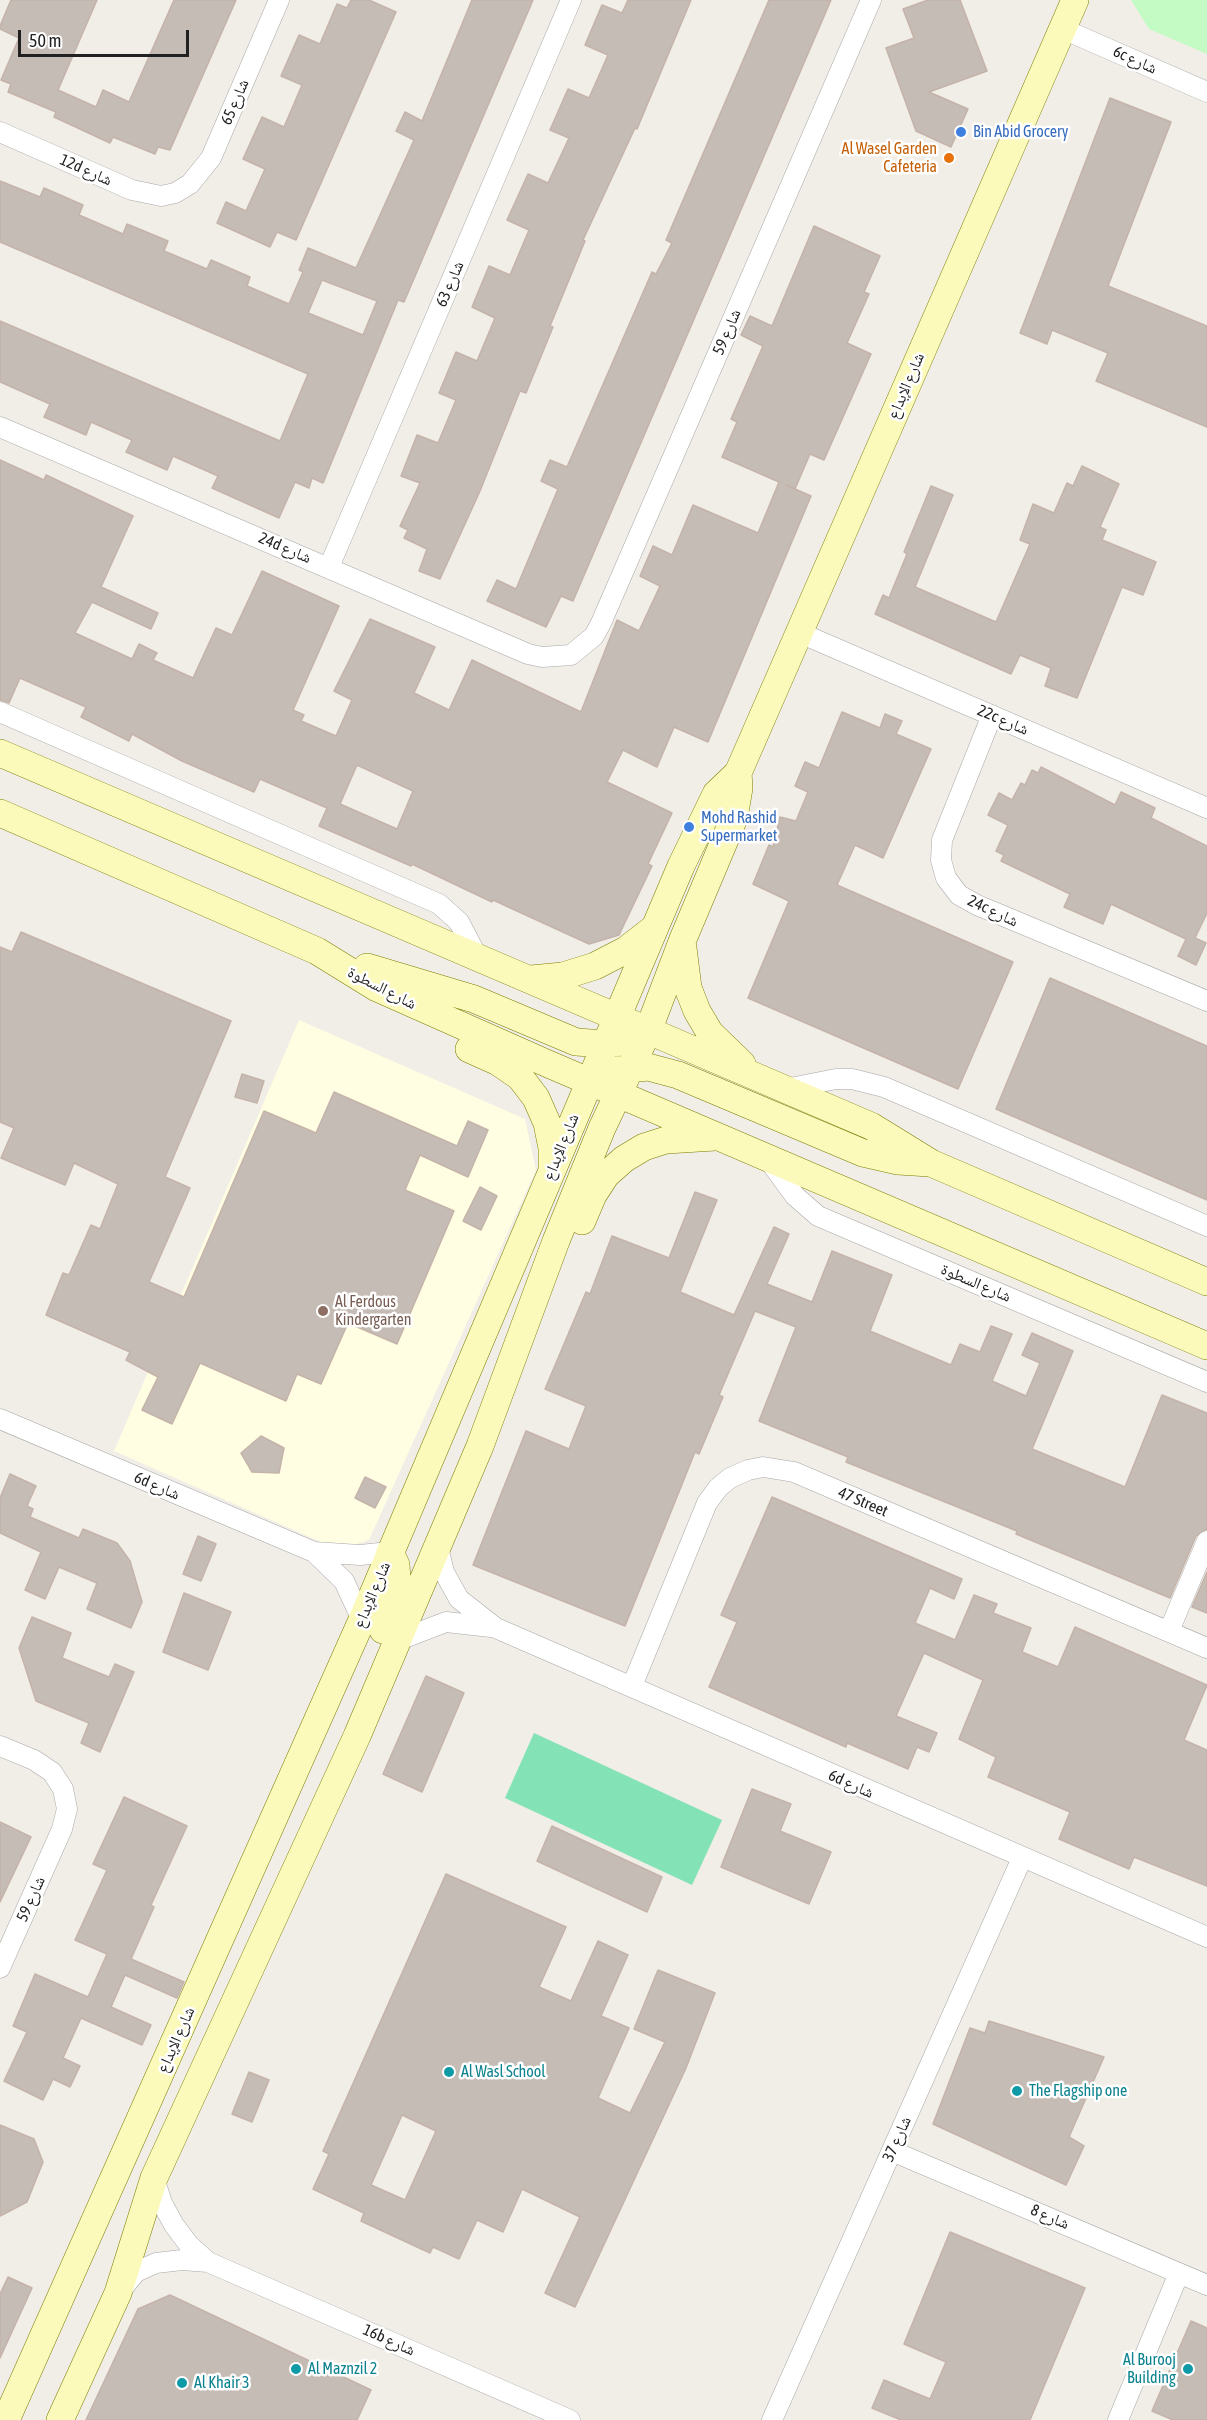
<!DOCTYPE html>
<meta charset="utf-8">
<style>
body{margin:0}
#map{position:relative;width:1207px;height:2420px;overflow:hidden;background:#f1ede7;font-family:"Asap Condensed",sans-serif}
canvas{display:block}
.scale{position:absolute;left:18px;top:30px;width:171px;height:27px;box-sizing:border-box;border:3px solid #212121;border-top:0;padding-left:8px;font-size:18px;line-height:21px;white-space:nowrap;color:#212121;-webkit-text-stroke:4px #fff;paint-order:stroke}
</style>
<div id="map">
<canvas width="1207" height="2420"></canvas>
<div class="scale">50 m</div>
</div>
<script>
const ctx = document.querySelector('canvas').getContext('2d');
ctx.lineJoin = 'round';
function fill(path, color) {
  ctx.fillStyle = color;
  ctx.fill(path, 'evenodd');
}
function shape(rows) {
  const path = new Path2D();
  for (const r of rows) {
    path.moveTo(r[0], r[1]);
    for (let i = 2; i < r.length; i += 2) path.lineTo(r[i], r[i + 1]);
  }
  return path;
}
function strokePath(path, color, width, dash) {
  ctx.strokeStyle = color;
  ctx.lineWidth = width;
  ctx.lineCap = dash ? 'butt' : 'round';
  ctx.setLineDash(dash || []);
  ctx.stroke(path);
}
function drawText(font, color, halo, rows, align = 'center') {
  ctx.font = font + ' "Asap Condensed","Noto Naskh Arabic",sans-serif';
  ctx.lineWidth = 5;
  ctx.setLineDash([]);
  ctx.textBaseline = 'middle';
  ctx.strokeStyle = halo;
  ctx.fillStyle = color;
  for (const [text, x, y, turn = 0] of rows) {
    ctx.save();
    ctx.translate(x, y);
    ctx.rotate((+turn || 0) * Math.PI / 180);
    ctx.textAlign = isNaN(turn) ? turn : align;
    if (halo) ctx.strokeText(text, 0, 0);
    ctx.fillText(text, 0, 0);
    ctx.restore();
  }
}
fill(shape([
 [299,1020,525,1119,536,1170,369,1540,339,1550,114,1451]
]), '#fffde2');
fill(shape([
 [1131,0,1207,0,1207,54,1149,29]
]), '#c4fbc4');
fill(shape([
 [534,1733,722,1820,692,1885,505,1798]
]), '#83e2b6');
const building = shape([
 [11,0,97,0,58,90,96,107,103,90,129,102,174,0,236,0,170,150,158,147,155,154,113,137,110,143,54,117,56,112,8,92,11,84,1,80,19,38,0,29,0,26,11,0],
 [351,0,369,0,396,12,296,240,277,232,270,247,217,223,226,202,246,211,265,169,243,159,262,117,284,127,302,85,281,76,299,35,320,44,337,4,347,8,351,0],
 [472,0,533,0,404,302,398,300,323,483,312,478,309,488,295,482,279,518,212,488,218,476,173,456,167,470,126,452,132,440,91,422,86,435,44,417,50,404,0,382,0,321,280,441,308,374,0,242,0,181,40,197,44,188,83,205,79,215,123,234,127,224,168,241,164,251,207,269,211,260,250,277,247,286,289,304,303,272,299,270,308,248,356,268,414,140,396,131,405,112,422,121,472,0],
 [322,280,377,301,363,335,308,313,322,280],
 [628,0,691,0,637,129,635,128,583,240,585,241,550,326,553,327,526,393,520,391,480,491,440,579,419,571,427,549,404,538,408,530,400,526,420,483,401,476,417,435,438,443,456,400,439,393,456,352,477,361,495,318,472,307,489,266,510,275,529,230,507,220,528,174,548,183,569,138,550,130,568,89,589,98,608,55,585,45,602,5,622,13,628,0],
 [769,0,831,0,573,601,561,596,546,627,487,601,497,580,516,589,558,489,541,481,550,460,567,467,652,272,656,274,672,243,666,240,769,0],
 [928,0,960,0,987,71,929,92,968,109,951,147,916,131,886,48,914,38,903,9,928,0],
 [1110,98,1171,122,1108,286,1207,326,1207,427,1096,381,1108,353,1052,330,1047,344,1020,333,1110,98],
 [814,226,880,256,864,292,869,294,847,343,871,354,824,460,810,454,795,489,786,485,811,496,708,742,674,727,657,767,623,750,607,782,672,813,648,864,652,866,619,935,589,944,493,900,492,902,412,864,411,866,319,826,327,808,260,779,254,792,182,761,132,734,129,741,81,717,86,707,20,678,9,703,0,700,0,460,44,480,46,475,133,516,101,587,158,613,151,629,92,602,75,633,132,659,139,644,157,653,153,660,193,678,216,628,232,635,262,571,339,606,293,710,304,715,301,721,336,736,352,700,334,691,370,619,435,647,414,693,449,710,472,660,581,712,617,620,639,631,660,586,640,576,653,546,672,555,693,505,758,533,779,482,722,457,737,422,731,419,763,346,741,335,750,316,772,326,814,226],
 [357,765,413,791,397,829,340,804,357,765],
 [1082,466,1119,484,1100,527,1106,530,1102,540,1156,562,1143,595,1122,587,1077,698,1045,686,1051,668,1020,655,1011,674,875,614,883,595,889,598,907,554,904,552,931,486,953,495,915,587,996,622,1030,544,1020,540,1033,504,1054,513,1067,483,1073,486,1082,466],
 [842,712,880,728,885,714,902,721,896,734,931,749,883,858,855,845,837,885,1013,962,958,1089,748,998,789,901,753,884,769,845,773,847,780,817,796,821,808,792,795,786,805,762,819,768,842,712],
 [1041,767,1115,805,1121,792,1155,808,1151,818,1207,846,1207,913,1195,938,1206,943,1196,965,1178,956,1186,939,1111,904,1103,924,1064,907,1070,894,1001,861,1004,855,996,851,1008,825,988,815,999,793,1012,800,1021,783,1025,785,1032,770,1038,773,1041,767],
 [21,932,231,1021,165,1177,190,1188,149,1282,184,1297,264,1111,316,1133,334,1092,457,1146,468,1121,488,1130,468,1177,420,1155,405,1190,454,1211,397,1344,348,1323,321,1384,297,1374,286,1401,200,1363,172,1424,142,1410,158,1377,126,1360,130,1352,46,1315,63,1273,69,1275,91,1225,100,1229,118,1184,74,1163,65,1185,1,1158,14,1128,0,1122,0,947,12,952,21,932],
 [1050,978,1207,1046,1207,1200,996,1109,1050,978],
 [242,1074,264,1081,257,1103,235,1097,242,1074],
 [480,1187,497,1196,481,1230,463,1221,480,1187],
 [695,1192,717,1200,680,1292,734,1315,774,1227,789,1234,767,1284,812,1302,832,1251,892,1275,870,1331,951,1365,960,1344,980,1352,991,1326,1012,1334,992,1381,1026,1396,1040,1363,1022,1355,1032,1333,1073,1351,1032,1449,1125,1487,1162,1395,1207,1413,1207,1529,1196,1536,1170,1598,1016,1534,1017,1531,846,1462,848,1457,759,1421,796,1327,755,1311,719,1395,723,1397,699,1454,695,1452,625,1626,473,1565,526,1431,569,1449,586,1406,545,1389,586,1292,590,1294,612,1236,669,1258,695,1192],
 [261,1436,284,1448,279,1473,252,1472,241,1453,261,1436],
 [10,1474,36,1486,27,1506,33,1509,30,1517,79,1538,83,1529,117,1543,130,1561,142,1602,131,1628,87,1609,97,1583,59,1567,45,1599,25,1590,41,1552,0,1533,0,1498,10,1474],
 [365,1477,386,1487,375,1508,355,1498,365,1477],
 [772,1497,962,1579,954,1599,930,1588,915,1623,955,1640,974,1595,997,1604,993,1613,1031,1628,1022,1652,1058,1667,1075,1627,1207,1685,1184,1740,1207,1750,1207,1886,1134,1857,1129,1869,1059,1839,1070,1812,988,1777,996,1757,959,1739,983,1680,924,1653,896,1716,937,1733,929,1752,917,1747,908,1769,847,1743,846,1747,709,1687,737,1622,721,1615,772,1497],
 [198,1536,216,1544,201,1581,183,1574,198,1536],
 [1207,1572,1207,1613,1192,1607,1207,1572],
 [184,1593,231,1612,208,1670,163,1652,184,1593],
 [32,1617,71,1633,62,1658,109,1677,115,1664,134,1672,100,1752,81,1743,89,1723,36,1701,19,1648,32,1617],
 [426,1676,464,1693,422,1792,383,1774,426,1676],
 [752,1789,791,1804,780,1831,831,1852,809,1904,721,1867,752,1789],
 [124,1797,187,1826,151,1905,154,1907,131,1959,184,1982,177,1998,125,1975,111,2007,151,2025,142,2045,81,2018,63,2058,80,2066,70,2087,53,2079,43,2100,4,2081,27,2032,13,2026,35,1974,88,1997,107,1954,75,1940,107,1870,93,1864,124,1797],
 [0,1822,31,1837,0,1902,0,1822],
 [552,1826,662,1877,647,1912,537,1861,552,1826],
 [446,1874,566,1927,539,1987,571,2001,598,1941,628,1955,601,2016,629,2028,598,2098,630,2113,665,2042,634,2029,658,1970,715,1993,686,2068,575,2307,545,2293,580,2217,522,2189,503,2232,477,2220,459,2259,433,2247,430,2253,361,2221,364,2213,313,2189,329,2154,323,2151,446,1874],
 [402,2115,436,2131,405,2200,371,2185,402,2115],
 [989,2021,1104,2057,1069,2137,1084,2146,1066,2185,933,2124,970,2028,985,2033,989,2021],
 [249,2072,269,2080,252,2122,232,2114,249,2072],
 [0,2125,34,2139,43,2162,27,2202,0,2216,0,2125],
 [950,2232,1085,2288,1030,2420,901,2420,872,2408,884,2380,930,2399,946,2362,904,2344,950,2232],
 [8,2277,32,2288,0,2358,0,2294,8,2277],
 [170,2295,371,2390,357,2420,86,2420,138,2309,170,2295],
 [1191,2321,1207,2328,1207,2420,1173,2420,1152,2411,1191,2321]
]);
fill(building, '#c6bcb6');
strokePath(building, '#c4b3a9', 1.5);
const street = shape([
 [1063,29,1207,92],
 [0,132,132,190,161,196,175,193,190,184,211,158,279,0],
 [0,427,528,654,542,657,571,655,594,636,601,623,871,0],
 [329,567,571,0],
 [800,633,1207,808],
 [0,712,439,904,459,922,478,958],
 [992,715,942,840,941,860,946,878,959,895,977,905,1207,1001],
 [785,1089,836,1079,852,1079,884,1087,1207,1226],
 [768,1159,795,1196,818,1216,1207,1382],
 [0,1419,314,1552,344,1581,362,1620],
 [438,1547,444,1572,459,1599,496,1628,1207,1937],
 [314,1552,360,1555,390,1552],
 [1169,1631,1207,1541],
 [399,1640,446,1622,491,1627],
 [632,1686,707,1503,718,1488,730,1478,748,1470,763,1467,794,1472,1207,1648],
 [0,1746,34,1760,52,1772,63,1789,67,1809,62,1829,0,1968],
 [892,2151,1207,2285],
 [154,2178,162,2203,174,2225,189,2245,208,2262],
 [122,2289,136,2272,156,2263,182,2260,208,2262,570,2420],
 [772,2420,1022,1858],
 [1118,2420,1179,2273]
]);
const secondary = shape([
 [0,753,871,1126,931,1163,1207,1282],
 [0,813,317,951,377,988,546,1063,1207,1346],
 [683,948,688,988,697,1011,710,1033,742,1064],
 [367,967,474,999,576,1042,606,1044,621,1042],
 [531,979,563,976,595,966,626,950,653,929],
 [469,1049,498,1062,520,1077,536,1098,547,1123,552,1148,552,1168],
 [618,1070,648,1067,678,1075,863,1153,898,1161,930,1163],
 [582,1221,593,1195,606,1175,624,1159,644,1147,666,1140,715,1137],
 [383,1630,398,1593,396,1565,390,1552],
 [6,2420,362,1620,681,866,716,794,738,773],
 [60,2420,118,2293,154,2178,357,1736,480,1446,556,1241,602,1128,648,1031,683,939,734,818,739,788,738,773,1075,0]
]);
strokePath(street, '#a8a8a8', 21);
strokePath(secondary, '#7a7e01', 28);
strokePath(street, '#fff', 20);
strokePath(secondary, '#fcfabb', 27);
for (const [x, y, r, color] of [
 [961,132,6,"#3f7fe0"],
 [949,158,6,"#e8710a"],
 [689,827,6,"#3f7fe0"],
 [323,1311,6,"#8d6e63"],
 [449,2072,6,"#0f9aa8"],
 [1017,2091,6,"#0f9aa8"],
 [296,2369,6,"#0f9aa8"],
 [1188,2369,6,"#0f9aa8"],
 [182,2383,6,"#0f9aa8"]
]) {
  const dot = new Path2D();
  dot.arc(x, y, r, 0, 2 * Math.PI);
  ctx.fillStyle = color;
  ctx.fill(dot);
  strokePath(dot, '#fff', 2);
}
drawText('16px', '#212121', '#fff', [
 ["6c شارع",1135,60,24],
 ["شارع 65",235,102,-67],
 ["12d شارع",86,170,24],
 ["شارع 63",450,284,-67],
 ["شارع 59",727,332,-67],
 ["شارع الإبداع",906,386,-67],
 ["24d شارع",285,548,23],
 ["22c شارع",1003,720,23],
 ["24c شارع",993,911,25],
 ["شارع السطوة",382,988,27],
 ["شارع الإبداع",561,1147,-68],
 ["شارع السطوة",976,1283,23],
 ["6d شارع",157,1486,23],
 ["47 Street",863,1502,23],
 ["شارع الإبداع",372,1595,-67],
 ["6d شارع",851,1784,24],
 ["شارع 59",31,1899,-66],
 ["شارع الإبداع",176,2040,-66],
 ["شارع 37",897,2139,-66],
 ["8 شارع",1050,2217,23],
 ["16b شارع",389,2340,24]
]);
drawText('16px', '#366cbe', '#fff', [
 ["Bin Abid Grocery",973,132],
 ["Mohd Rashid",701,818],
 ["Supermarket",701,836]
], 'left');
drawText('16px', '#c56008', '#fff', [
 ["Al Wasel Garden",937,149],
 ["Cafeteria",937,167]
], 'right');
drawText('16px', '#785e54', '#fff', [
 ["Al Ferdous",335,1302],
 ["Kindergarten",335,1320]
], 'left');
drawText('16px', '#0d838f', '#fff', [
 ["Al Wasl School",461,2072],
 ["The Flagship one",1029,2091],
 ["Al Burooj",1176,2360,"right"],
 ["Building",1176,2378,"right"],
 ["Al Maznzil 2",308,2369],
 ["Al Khair 3",194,2383]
], 'left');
</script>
